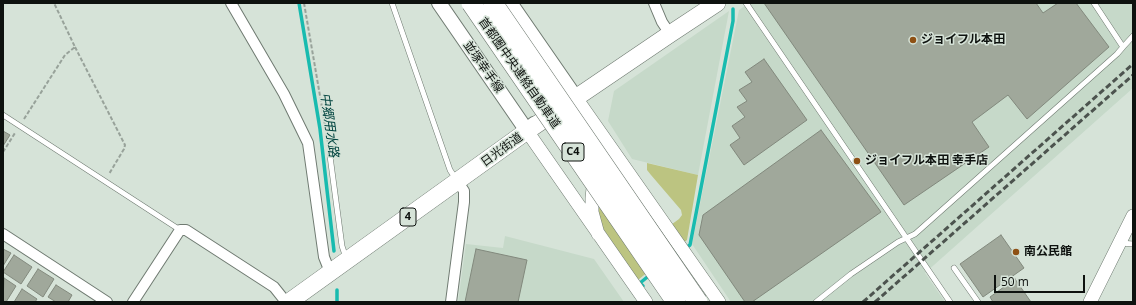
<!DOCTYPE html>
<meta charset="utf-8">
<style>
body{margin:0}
#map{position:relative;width:1136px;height:305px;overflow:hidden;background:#d6e3d8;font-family:"Open Sans",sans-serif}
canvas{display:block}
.frame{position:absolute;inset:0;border:4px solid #0e120f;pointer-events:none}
.scale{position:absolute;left:994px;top:275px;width:91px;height:18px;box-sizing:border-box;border:2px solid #0e120f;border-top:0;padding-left:5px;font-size:12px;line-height:14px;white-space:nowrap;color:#0e120f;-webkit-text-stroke:3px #d6e3d8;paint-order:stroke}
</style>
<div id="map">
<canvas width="1136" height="305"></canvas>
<div class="frame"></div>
<div class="scale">50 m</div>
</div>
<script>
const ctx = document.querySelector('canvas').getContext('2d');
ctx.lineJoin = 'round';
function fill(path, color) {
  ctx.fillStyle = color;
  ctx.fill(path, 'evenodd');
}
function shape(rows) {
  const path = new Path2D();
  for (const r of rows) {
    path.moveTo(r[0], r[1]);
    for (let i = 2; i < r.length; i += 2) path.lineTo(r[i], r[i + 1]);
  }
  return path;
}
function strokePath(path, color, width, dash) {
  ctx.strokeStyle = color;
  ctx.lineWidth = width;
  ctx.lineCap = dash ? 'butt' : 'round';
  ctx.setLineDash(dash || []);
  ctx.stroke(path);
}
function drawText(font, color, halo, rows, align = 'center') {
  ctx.font = font + ' "Open Sans","Noto Sans JP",sans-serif';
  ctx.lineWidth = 3;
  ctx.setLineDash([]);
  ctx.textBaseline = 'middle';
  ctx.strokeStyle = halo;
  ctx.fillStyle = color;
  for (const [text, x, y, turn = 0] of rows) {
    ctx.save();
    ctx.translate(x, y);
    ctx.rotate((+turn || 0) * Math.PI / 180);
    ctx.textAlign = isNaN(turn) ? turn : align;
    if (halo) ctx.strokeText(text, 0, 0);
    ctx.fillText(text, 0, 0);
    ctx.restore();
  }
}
fill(shape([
 [749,3,1133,3,1133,88,925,273,945,302,731,302,692,244,739,10],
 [729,11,698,175,632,159,608,121,614,91],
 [505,236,594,259,624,302,458,302,466,244,503,248]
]), '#c6d9c9');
fill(shape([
 [593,139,660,233,679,219,682,215,681,210,651,175,647,170,647,163,698,175,687,240,638,280,604,230,600,222,598,213]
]), '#bcc481');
strokePath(shape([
 [299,3,320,129,334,251],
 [673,257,690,245,733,21,733,9],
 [643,286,640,283,651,274],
 [337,290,337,302]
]), '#18bbaf', 3.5);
const building = shape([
 [764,3,1036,3,1043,13,1058,3,1076,3,1109,47,1027,119,1008,95,972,122,989,147,904,205,764,3],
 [764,59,807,120,744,165,730,145,740,138,732,126,745,117,737,107,747,101,739,90,752,82,745,72,764,59],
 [821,130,881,212,752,302,745,302,699,235,703,215,821,130],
 [3,131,10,135,3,146,3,131],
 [1001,235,1024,268,983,297,960,264,1001,235],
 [3,249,11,253,3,266,3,249],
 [476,249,527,260,518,302,465,302,476,249],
 [14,255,32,267,21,284,3,272,14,255],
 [38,269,54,279,43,297,27,286,38,269],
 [4,278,16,286,6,302,3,302,4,278],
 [1015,279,1031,302,993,302,990,297,1015,279],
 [56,285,72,295,68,302,56,302,48,297,56,285],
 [22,289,37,299,35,302,14,302,22,289]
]);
fill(building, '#a0a89b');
strokePath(building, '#82897d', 1);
const service = shape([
 [392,3,450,170,456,179],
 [746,3,950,302],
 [1123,47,1133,36],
 [3,115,180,230],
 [330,156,342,246,346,258],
 [1121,243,1133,244],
 [954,268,978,302],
 [816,302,851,274,898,242,915,234,1117,54,1123,47,1094,3]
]);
const minor = shape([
 [231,3,284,94,308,143,324,257,330,272],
 [654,3,662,22,670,34],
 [3,234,107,302],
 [133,302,180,230,186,230,274,287,286,302],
 [451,302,464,202,464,191,458,182]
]);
const tertiary = shape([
 [572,106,576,98,719,302],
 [527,131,646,302],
 [594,179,592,198,592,212,598,234],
 [1090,302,1133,216]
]);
const secondary = shape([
 [439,3,527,131,534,124],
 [507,3,513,18,515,26,514,31],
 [513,7,576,98]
]);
const trunk = shape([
 [289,302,527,131,670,34,717,3]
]);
strokePath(service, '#6f7a71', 6);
strokePath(minor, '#6f7a71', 12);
strokePath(tertiary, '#6f7a71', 14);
strokePath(secondary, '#6f7a71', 16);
strokePath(trunk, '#6f7a71', 18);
strokePath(shape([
 [304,3,329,148],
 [75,47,125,145,124,149,109,174],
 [24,119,65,55,75,47,54,3],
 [3,152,15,133]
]), '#98a29a', 2, [4, 2]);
strokePath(service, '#fff', 5);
strokePath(minor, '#fff', 10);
strokePath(tertiary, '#fff', 13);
strokePath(secondary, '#fff', 14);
strokePath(trunk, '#fff', 17);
strokePath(shape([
 [863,302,1133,64],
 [875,302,1133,75]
]), '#4c534e', 3, [6, 3]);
const motorwayBridge = shape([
 [471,3,676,302],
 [493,3,698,302]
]);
strokePath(motorwayBridge, '#6f7a71', 20, []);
strokePath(motorwayBridge, '#fff', 19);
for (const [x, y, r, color] of [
 [913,40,4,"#8e5014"],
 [857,161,4,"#8e5014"],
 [1016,252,4,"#8e5014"]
]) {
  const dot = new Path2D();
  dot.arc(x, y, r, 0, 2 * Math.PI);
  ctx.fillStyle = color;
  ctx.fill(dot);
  strokePath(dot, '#d6e3d8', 1.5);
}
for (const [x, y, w] of [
 [573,152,22],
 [408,217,16]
]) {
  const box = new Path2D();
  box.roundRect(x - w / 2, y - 9, w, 18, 3);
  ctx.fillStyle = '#d6e3d8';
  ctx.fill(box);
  strokePath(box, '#0e120f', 1);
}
drawText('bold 11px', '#0e120f', null, [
 ["C4",573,152],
 ["4",408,217]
]);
drawText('bold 12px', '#0e120f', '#d6e3d8', [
 ["ジョイフル本田",921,40],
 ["ジョイフル本田 幸手店",865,161],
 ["南公民館",1024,252]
], 'left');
drawText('12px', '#0e120f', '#d6e3d8', [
 ["並塚幸手線",483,67,55],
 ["首都圏中央連絡自動車道",519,73,55],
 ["日光街道",502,150,-36]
]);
drawText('italic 13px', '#00443f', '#d6e3d8', [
 ["中郷用水路",329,125,82]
]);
</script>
